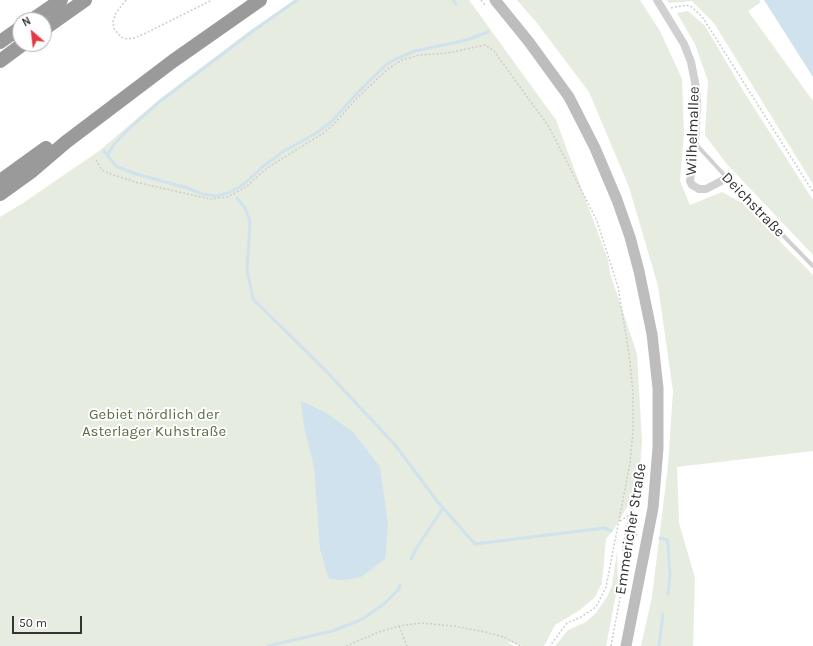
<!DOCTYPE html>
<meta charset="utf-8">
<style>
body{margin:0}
#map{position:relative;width:813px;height:646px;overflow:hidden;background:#fff;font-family:Karla,sans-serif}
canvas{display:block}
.north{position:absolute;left:12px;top:12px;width:40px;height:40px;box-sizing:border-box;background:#fff;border:1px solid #adadad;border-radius:50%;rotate:332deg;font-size:11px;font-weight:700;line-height:16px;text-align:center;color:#333}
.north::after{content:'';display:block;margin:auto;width:14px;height:18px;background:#e63946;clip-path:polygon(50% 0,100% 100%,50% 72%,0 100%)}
.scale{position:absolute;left:12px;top:616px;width:70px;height:18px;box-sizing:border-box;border:2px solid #333;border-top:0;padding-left:5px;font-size:12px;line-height:14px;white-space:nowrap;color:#333;-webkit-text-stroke:3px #fff;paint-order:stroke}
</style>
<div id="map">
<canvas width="813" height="646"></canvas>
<div class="north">N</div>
<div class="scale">50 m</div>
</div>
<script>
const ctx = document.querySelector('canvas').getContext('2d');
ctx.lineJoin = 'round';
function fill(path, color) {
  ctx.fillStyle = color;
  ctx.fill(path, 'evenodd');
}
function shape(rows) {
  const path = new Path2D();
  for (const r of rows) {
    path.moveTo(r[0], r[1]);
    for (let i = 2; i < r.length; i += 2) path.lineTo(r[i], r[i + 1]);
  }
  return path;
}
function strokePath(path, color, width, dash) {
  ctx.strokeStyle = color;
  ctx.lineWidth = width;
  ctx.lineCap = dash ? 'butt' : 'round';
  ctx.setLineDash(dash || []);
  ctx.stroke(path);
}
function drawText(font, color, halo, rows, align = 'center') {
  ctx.font = font + ' Karla,sans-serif';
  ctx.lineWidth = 4;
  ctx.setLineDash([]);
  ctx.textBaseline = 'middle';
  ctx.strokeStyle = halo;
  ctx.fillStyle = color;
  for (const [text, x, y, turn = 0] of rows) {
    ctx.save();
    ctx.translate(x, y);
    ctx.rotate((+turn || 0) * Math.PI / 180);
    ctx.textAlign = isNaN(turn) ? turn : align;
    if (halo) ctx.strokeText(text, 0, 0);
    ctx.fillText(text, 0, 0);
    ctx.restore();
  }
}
fill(shape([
 [294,0,469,0,556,120,608,260,610,273,637,354,642,441,640,470,627,507,614,529,606,539,602,583,595,597,580,610,555,625,544,646,523,646,506,641,514,646,0,646,0,217,23,203,99,151,161,98,248,32],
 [517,0,640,0,660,31,682,79,684,133,680,181,690,205,722,192,742,203,813,275,813,451,677,467,679,523,695,578,693,646,641,646,652,597,668,466,673,391,658,286,629,187,589,92,537,23],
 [667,0,759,0,761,2,748,11,813,101,813,184,714,23,692,1,669,3],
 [688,11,705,26,744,92,813,200,813,255,725,162,705,135,708,81,695,44,677,13],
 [617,552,618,584,606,646,555,646,568,630,586,622,596,613,607,597,612,585]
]), '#e6ecdf');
fill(shape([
 [764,0,813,0,813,77],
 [301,401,325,412,354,433,380,467,388,525,385,559,361,577,344,580,329,579,320,549,314,467,304,427]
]), '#cfe2ee');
strokePath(shape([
 [453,0,456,4],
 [104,151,116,166,133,173,187,188,202,194,216,196,228,193,240,187,253,176,261,168,284,151,315,134,331,122,360,90,387,64,396,59,415,51,467,40,488,32],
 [108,154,115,143,132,126,158,103,253,31,297,0],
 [237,198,245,208,250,221,247,270,253,299,327,372,396,446,437,501,475,544,604,528,611,531],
 [630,533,636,535],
 [660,538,667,540,668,545,670,575,668,594],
 [411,559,416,549,443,508],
 [268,646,332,631,361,620,384,604,398,590,400,585],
 [659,646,663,614]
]), '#cfe2ee', 3);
strokePath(shape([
 [126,0,116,13,113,21,114,29,121,37,127,39,135,38,146,33,212,0],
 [481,0,485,5],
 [671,8,686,5,692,7,703,18,813,192],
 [96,160,102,170,111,174,135,182,210,199,228,197,246,187,267,168,322,134,333,125,357,98,389,68,402,60,419,55,448,53,485,45,494,51,549,127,597,221,618,287,629,354,633,392,633,432,630,463,606,587,596,607,581,617,567,623,550,646],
 [620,521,629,515],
 [399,626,407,646],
 [346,646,379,632,399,626,421,623,454,626,485,632,504,637,520,646],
 [611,646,624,577,623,547,626,530,629,515,645,470]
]), '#cdcdcd', 1.5, [2, 2]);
strokePath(shape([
 [695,143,727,178,813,266]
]), '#d0d0d0', 4);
strokePath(shape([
 [657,0,684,44,691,62,695,82,697,101,695,142,690,181,692,185,699,189,706,189,727,178]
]), '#d0d0d0', 8);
strokePath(shape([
 [495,0,529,42,569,97,595,148,617,200,630,237,639,271,652,334,658,388,658,448,653,508,626,646]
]), '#bdbdbd', 11);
strokePath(shape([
 [32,20,61,0],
 [44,29,85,0],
 [0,42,20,28],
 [0,61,23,44],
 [0,181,46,148],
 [0,194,32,171,66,142,173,61,260,0]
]), '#9a9a9a', 14);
drawText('15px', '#333', '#fff', [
 ["Wilhelmallee",693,131,-88],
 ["Deichstraße",753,205,46],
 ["Emmericher Straße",631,529,-81]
]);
drawText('15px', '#56703f', '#fff', [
 ["Gebiet nördlich der",154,415],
 ["Asterlager Kuhstraße",154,432]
]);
</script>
